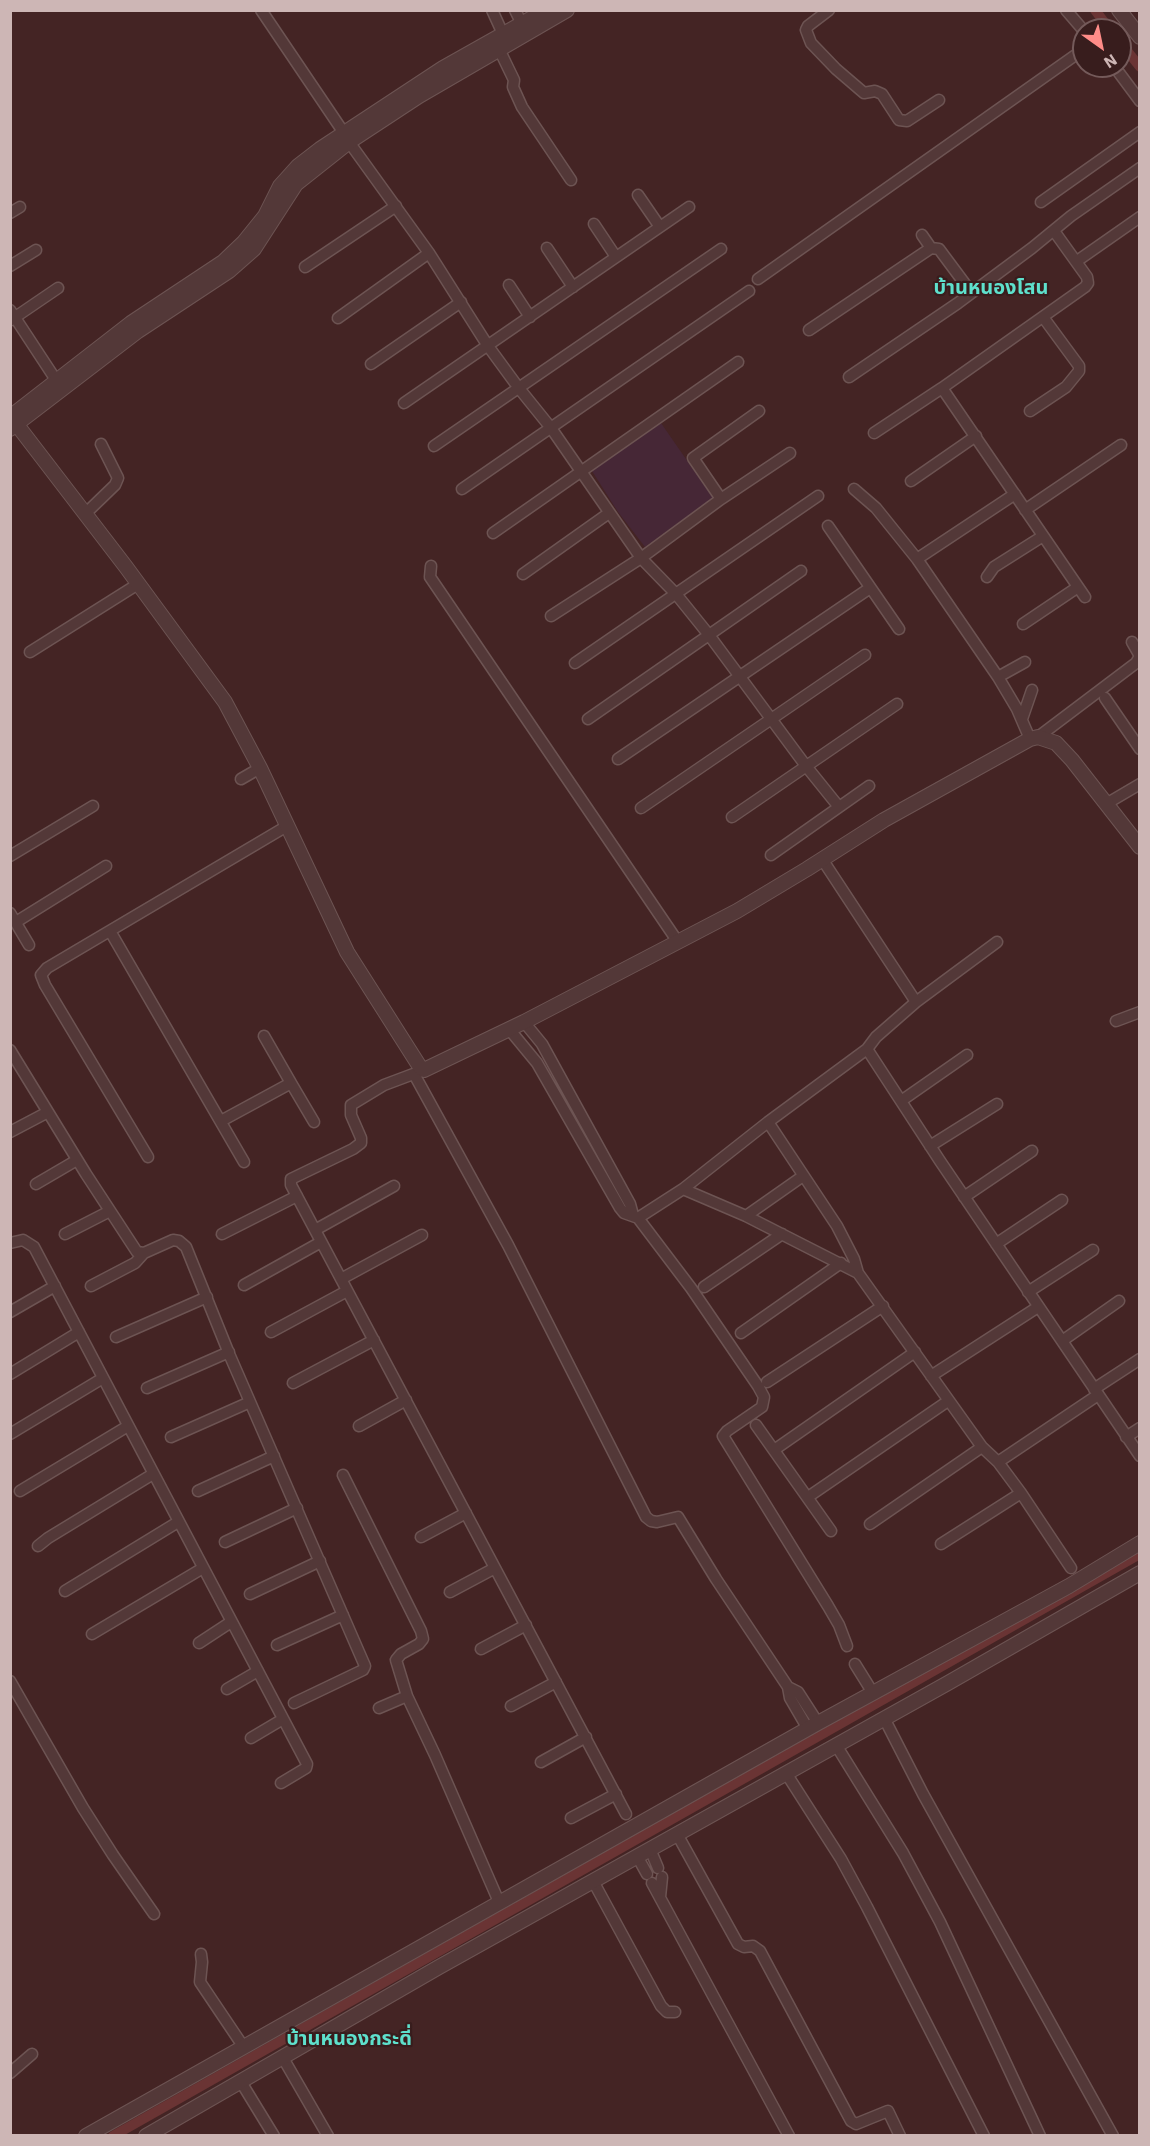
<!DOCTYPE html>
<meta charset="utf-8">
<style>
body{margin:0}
#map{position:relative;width:1150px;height:2146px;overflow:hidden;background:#442424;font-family:"IBM Plex Sans",sans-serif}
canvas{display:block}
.frame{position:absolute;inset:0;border:12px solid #cdb6b5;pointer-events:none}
.north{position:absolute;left:1072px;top:18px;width:60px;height:60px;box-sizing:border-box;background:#381d1d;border:2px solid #745a5a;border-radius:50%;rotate:147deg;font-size:16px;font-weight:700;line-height:24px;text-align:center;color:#cdb6b5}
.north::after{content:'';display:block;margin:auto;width:21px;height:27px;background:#ff8c88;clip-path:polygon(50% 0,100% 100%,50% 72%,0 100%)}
</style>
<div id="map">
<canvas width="1150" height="2146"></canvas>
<div class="frame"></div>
<div class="north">N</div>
</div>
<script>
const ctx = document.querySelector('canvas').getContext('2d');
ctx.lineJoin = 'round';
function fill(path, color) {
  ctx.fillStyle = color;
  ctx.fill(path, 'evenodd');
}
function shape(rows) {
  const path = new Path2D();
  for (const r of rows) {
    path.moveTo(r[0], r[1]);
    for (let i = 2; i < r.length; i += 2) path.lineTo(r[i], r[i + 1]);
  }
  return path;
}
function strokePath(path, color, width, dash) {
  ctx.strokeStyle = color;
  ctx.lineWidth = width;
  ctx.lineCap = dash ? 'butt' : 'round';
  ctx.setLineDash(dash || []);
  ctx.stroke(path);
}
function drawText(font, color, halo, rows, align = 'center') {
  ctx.font = font + ' "IBM Plex Sans","Noto Sans Thai",sans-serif';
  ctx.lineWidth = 4.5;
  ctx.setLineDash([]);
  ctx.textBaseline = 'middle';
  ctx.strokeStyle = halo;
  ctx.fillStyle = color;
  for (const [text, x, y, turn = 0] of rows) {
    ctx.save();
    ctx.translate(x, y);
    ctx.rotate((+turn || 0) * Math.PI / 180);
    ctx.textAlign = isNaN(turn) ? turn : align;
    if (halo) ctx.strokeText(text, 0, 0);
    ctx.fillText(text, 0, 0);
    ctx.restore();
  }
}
fill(shape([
 [661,423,713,498,645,547,618,512,592,471]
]), '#462736');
strokePath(shape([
 [1095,10,1110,30],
 [1120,42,1140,67],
 [113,2136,1140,1554]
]), '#6a3434', 10);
const minor = shape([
 [261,10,344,133],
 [492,10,503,34],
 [515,10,522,24],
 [829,10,808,26,806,30,811,43,836,69,864,93,875,91,882,94,899,120,907,121,939,100],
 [1066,10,1084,31],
 [499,49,514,80,513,87,522,107,571,180],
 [1114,66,1140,101],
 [349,142,429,253,488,346,518,387,551,428,641,558,676,594,709,635,806,766,839,807],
 [638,195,660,227],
 [1041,202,1140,132],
 [10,213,20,207],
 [594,224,616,257],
 [922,235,931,248],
 [547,248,573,287],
 [1077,261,1140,217],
 [10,266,36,250],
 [305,267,396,206],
 [758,279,1084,49],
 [509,285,530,317],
 [10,310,56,380],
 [338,318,429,253],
 [11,320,58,288],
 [809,330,931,248,939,249,971,292],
 [371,364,461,302],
 [849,377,958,303,1032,248,1071,216,1140,168],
 [942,388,1085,597],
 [404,403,689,207],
 [1030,411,1066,387,1079,371,1079,366,1043,317],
 [874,433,942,388,1085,287,1088,283,1087,277,1054,231],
 [434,446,721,249],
 [911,481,976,436],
 [462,489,749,291],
 [854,489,876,508,917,559,998,677,1017,709,1030,739],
 [721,499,693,458,759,411],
 [1025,510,1121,445],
 [85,514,115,485,118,478,101,444],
 [828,526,899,629],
 [493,533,738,362],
 [917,559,1015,494],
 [431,566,430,577,678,942],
 [523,574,609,513],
 [987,577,994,567,1043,536],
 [551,616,641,558,721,499,790,453],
 [1023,624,1078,587],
 [1132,642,1140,656],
 [30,652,138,584],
 [575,663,818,496],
 [998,677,1025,662],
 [1105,698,1140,749],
 [588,719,801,571],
 [1022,719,1032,690],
 [1038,737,1136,663,1140,656],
 [618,759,870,588],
 [241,779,260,768],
 [1106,804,1140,784],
 [641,808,865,655],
 [732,817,897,704],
 [771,855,869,786],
 [10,856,93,806],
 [822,859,916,1002],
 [10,913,29,945],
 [16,922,106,866],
 [110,931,244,1162],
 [1116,1021,1140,1012],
 [524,1022,542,1044,630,1204,633,1215],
 [509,1029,537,1063,620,1208,624,1213,638,1218,683,1189,768,1122,867,1049,876,1037,916,1002,997,942],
 [264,1036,291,1083],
 [867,1049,940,1161,1140,1456],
 [10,1050,86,1174,137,1252,144,1253,173,1240,179,1241,186,1247,230,1356,365,1666,363,1670,294,1703],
 [424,1070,384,1085,351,1105,351,1115,361,1138,361,1143,353,1149,291,1179,291,1185,626,1814],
 [414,1074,508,1245,646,1517,651,1521,657,1522,678,1517,716,1579,788,1687,790,1698,808,1729],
 [901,1101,967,1055],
 [221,1121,291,1083,314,1122],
 [768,1122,837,1226,854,1259,858,1273],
 [10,1132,48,1112],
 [930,1146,997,1104],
 [148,1157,45,985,41,975,47,968,287,826],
 [36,1184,77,1160],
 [683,1189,746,1216,858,1273,982,1447,998,1462,1098,1395],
 [964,1197,1032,1151],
 [746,1216,803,1176],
 [638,1218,691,1288,758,1386,764,1397,762,1407,727,1431,723,1436,828,1606,839,1625,847,1646],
 [315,1230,394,1186],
 [65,1234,110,1211],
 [222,1234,297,1196],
 [10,1243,23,1240,34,1247,307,1764,306,1768,281,1783],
 [996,1244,1062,1200],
 [341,1279,422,1235],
 [244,1285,321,1242],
 [91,1286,135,1263,144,1253],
 [704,1287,782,1234],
 [1028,1292,1093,1250],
 [10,1312,55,1286],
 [271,1332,347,1291],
 [741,1333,841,1263],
 [116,1337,207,1297],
 [1062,1341,1119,1301],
 [10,1374,79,1332],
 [931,1376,1038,1307],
 [767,1382,883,1306],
 [293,1383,374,1340],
 [147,1388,229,1352],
 [1094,1389,1140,1359],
 [756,1425,831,1531],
 [359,1426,406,1400],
 [10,1434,103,1378],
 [171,1437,250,1402],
 [1126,1437,1140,1428],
 [774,1450,915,1352],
 [998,1462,1021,1493,1071,1568],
 [343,1475,421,1631,423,1639,419,1644,401,1654,396,1660,407,1696,435,1755,499,1902],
 [20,1491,128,1426],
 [198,1491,274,1456],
 [808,1497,948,1401],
 [870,1524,982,1447],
 [421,1537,466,1513],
 [225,1542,297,1508],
 [941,1544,1021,1493],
 [38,1546,48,1538,153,1474],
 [65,1591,178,1522],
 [450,1592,495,1568],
 [250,1594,320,1561],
 [92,1634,203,1568],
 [199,1643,231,1622],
 [277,1645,343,1615],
 [481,1649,526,1625],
 [855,1664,873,1693],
 [10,1681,83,1808,113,1855,154,1914],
 [788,1687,798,1692,818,1723],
 [227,1689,258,1671],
 [511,1706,556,1682],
 [379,1708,407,1696],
 [884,1718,923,1794,1113,2136],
 [251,1738,283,1719],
 [836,1745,903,1853,940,1922,1040,2136],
 [541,1762,586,1737],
 [786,1773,841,1859,867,1907,984,2136],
 [571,1818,616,1794],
 [677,1834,738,1944,744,1947,753,1946,760,1951,851,2121,856,2124,888,2111,900,2136],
 [650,1849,658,1868],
 [637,1856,647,1874],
 [593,1881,661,2006,667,2012,675,2012],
 [652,1883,789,2136],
 [660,1897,662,1877],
 [201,1954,202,1962,200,1982,243,2046],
 [283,2058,328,2136],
 [10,2073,32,2054],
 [241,2082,274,2136]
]);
const tertiary = shape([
 [1119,10,1140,37],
 [10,417,131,323,223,262,244,242,265,216,280,186,298,166,320,149,443,68,546,10],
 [11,417,126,567,225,702,260,768,347,952,420,1067,424,1070,524,1022,737,911,807,869,884,820,1030,739,1038,737,1056,743,1072,760,1140,847],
 [10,429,138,331,229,271,254,249,296,184,349,142,419,96,567,10],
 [86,2136,818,1723,1069,1586,1140,1543],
 [146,2136,439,1967,948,1683,1140,1573]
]);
strokePath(minor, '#6d5453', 13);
strokePath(tertiary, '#6d5453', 16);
strokePath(minor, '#533838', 10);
strokePath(tertiary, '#533838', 14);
drawText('bold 20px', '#5ee0cc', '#381d1d', [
 ["บ้านหนองโสน",991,288],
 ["บ้านหนองกระดี่",349,2039]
]);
</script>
